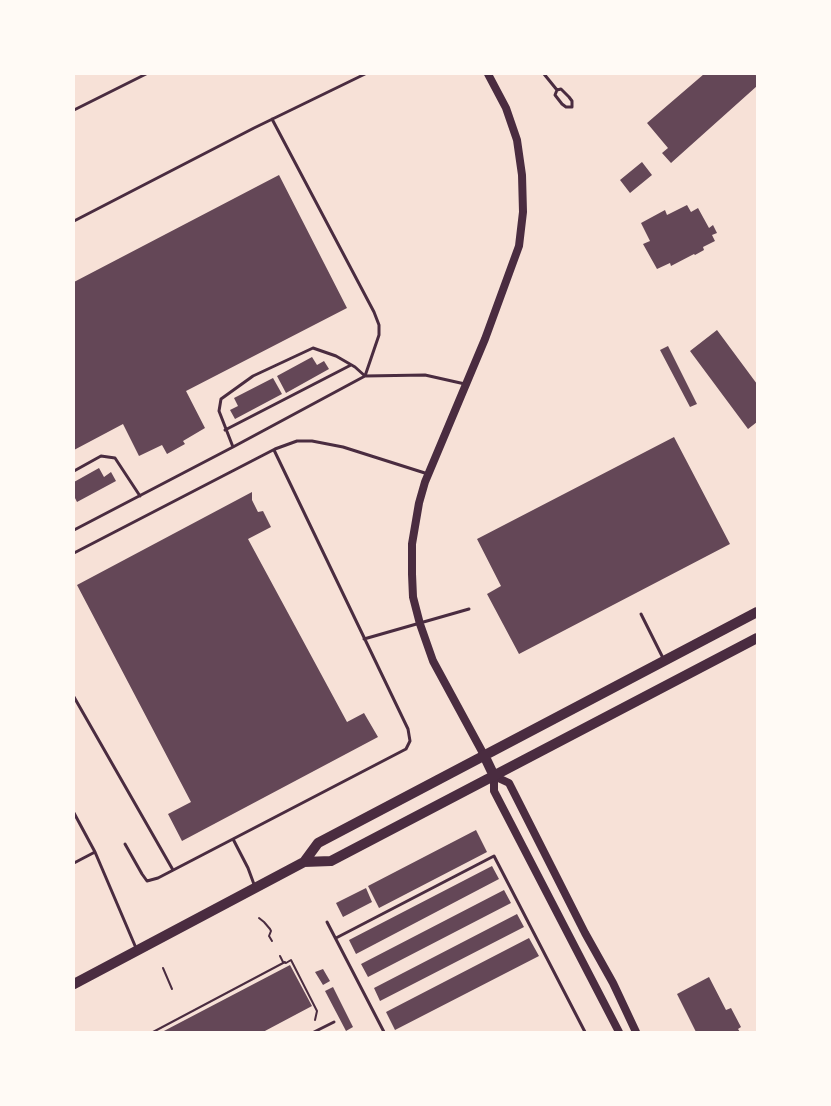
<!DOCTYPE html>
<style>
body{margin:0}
#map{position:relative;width:831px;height:1106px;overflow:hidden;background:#f7e1d7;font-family:"Open Sans",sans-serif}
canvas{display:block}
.frame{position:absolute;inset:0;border:75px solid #fffaf5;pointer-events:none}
</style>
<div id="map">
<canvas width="831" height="1106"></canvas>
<div class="frame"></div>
</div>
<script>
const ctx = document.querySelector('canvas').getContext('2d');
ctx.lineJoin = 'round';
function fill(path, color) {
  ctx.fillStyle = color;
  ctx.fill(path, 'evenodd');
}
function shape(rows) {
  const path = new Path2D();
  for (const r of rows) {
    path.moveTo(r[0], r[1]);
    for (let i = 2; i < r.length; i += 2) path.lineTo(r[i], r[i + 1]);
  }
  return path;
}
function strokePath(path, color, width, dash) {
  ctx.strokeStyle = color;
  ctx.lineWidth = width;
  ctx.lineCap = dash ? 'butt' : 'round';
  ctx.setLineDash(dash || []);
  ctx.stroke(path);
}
fill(shape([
 [704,74,755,74,757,77,757,86,671,163,662,153,668,148,647,123],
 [642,162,652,175,630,193,620,180],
 [279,175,347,308,186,391,205,428,183,441,185,444,167,454,162,445,139,456,123,424,74,450,74,282],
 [687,205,691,212,698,208,709,228,713,225,717,233,712,235,715,241,703,247,704,250,695,255,694,254,671,266,670,263,657,269,643,244,650,241,641,223,665,210,667,215],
 [717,330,757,384,757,422,748,429,690,351],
 [668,346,697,404,690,407,660,350],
 [312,357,317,365,324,361,329,369,286,393,277,376],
 [273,378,282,394,235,419,230,410,238,406,234,398],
 [674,437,730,544,519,654,487,594,501,586,477,539],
 [99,468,104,477,111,472,116,481,77,502,74,496,74,482],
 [252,492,252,500,258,512,263,511,271,527,248,539,347,722,364,713,378,737,182,841,168,814,191,802,77,585],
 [476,830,487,852,379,908,368,886],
 [492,866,499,879,356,954,349,940],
 [366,888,372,902,343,917,336,903],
 [504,890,511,903,368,977,361,964],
 [517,914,524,927,380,1001,374,988],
 [529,938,539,956,395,1030,386,1012],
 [290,965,312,1006,263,1032,162,1032],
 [323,969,330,981,323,985,315,972],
 [709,977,726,1010,731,1008,741,1027,738,1029,740,1032,696,1032,677,994],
 [333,987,353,1027,346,1031,325,991]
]), '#644757');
strokePath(shape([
 [259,918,264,922,270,929,271,931,269,936,272,941],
 [280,956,283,962,286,963,291,960,317,1011,315,1020],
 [163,968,172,989],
 [153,1032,285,962]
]), '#4a2c40', 2);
strokePath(shape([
 [544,74,557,90,561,89,569,97,572,101,572,107,566,107,562,104,555,95,557,90],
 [74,110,146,74],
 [74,221,254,128,365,74],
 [225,430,351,365],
 [233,447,365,376,379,335,379,325,374,312,272,119],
 [74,471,101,456,115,458,140,496],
 [74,530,233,447,219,411,221,399,253,376,313,348,336,356,355,367,365,376,425,375,465,384],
 [74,553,275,449,297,441,312,441,343,447,428,474],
 [641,614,663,658],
 [364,639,469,609],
 [74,697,173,870],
 [74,813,95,852],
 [233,839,406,749,410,741,408,729,274,450],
 [125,844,142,874,147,881,158,878,233,839,248,868,255,887],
 [74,863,95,852,136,948],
 [327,922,384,1032],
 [336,938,494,856,585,1032],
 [314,1032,334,1022]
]), '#4a2c40', 3);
strokePath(shape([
 [484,755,433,661,420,624,413,597,412,574,412,544,419,503,425,482,485,339,519,246,523,212,522,175,517,140,506,108,488,74],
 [619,1032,494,791,494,776,509,783,585,933,613,983,636,1032]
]), '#4a2c40', 8);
strokePath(shape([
 [484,755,494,776],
 [304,862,331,861,757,638],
 [74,984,304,862,318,843,757,612]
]), '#4a2c40', 10);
</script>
